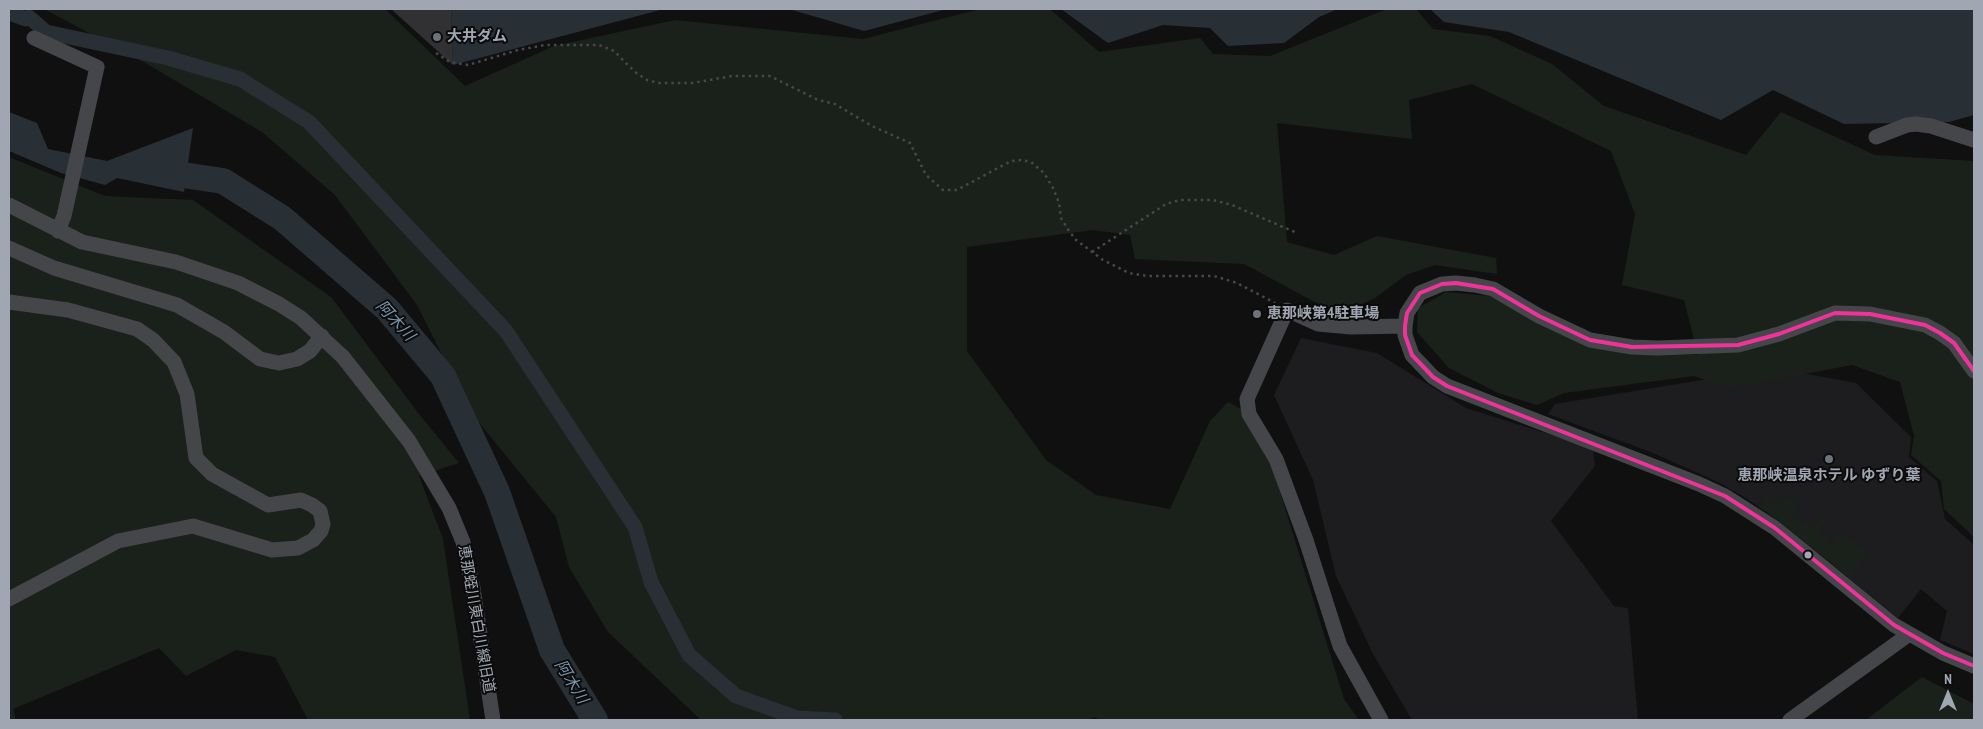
<!DOCTYPE html>
<meta charset="utf-8">
<style>
body{margin:0}
#map{position:relative;width:1983px;height:729px;overflow:hidden;background:#101011;font-family:"PT Sans Narrow",sans-serif}
canvas{display:block}
.frame{position:absolute;inset:0;border:10px solid #a1a7b2;pointer-events:none}
.north{position:absolute;left:1923px;top:669px;width:50px;height:50px;-webkit-text-stroke:4px #0b0b0c;paint-order:stroke;rotate:0deg;font-size:14px;font-weight:700;line-height:20px;text-align:center;color:#a1a7b2}
.north::after{content:'';display:block;margin:auto;width:18px;height:22px;background:#a1a7b2;clip-path:polygon(50% 0,100% 100%,50% 72%,0 100%)}
</style>
<div id="map">
<canvas width="1983" height="729"></canvas>
<div class="frame"></div>
<div class="north">N</div>
</div>
<script>
const ctx = document.querySelector('canvas').getContext('2d');
ctx.lineJoin = 'round';
function fill(path, color) {
  ctx.fillStyle = color;
  ctx.fill(path, 'evenodd');
}
function shape(rows) {
  const path = new Path2D();
  for (const r of rows) {
    path.moveTo(r[0], r[1]);
    for (let i = 2; i < r.length; i += 2) path.lineTo(r[i], r[i + 1]);
  }
  return path;
}
function strokePath(path, color, width, dash) {
  ctx.strokeStyle = color;
  ctx.lineWidth = width;
  ctx.lineCap = dash ? 'butt' : 'round';
  ctx.setLineDash(dash || []);
  ctx.stroke(path);
}
function drawText(font, color, halo, rows, align = 'center') {
  ctx.font = font + ' "PT Sans Narrow","Noto Sans JP",sans-serif';
  ctx.lineWidth = 4;
  ctx.setLineDash([]);
  ctx.textBaseline = 'middle';
  ctx.strokeStyle = halo;
  ctx.fillStyle = color;
  for (const [text, x, y, turn = 0] of rows) {
    ctx.save();
    ctx.translate(x, y);
    ctx.rotate((+turn || 0) * Math.PI / 180);
    ctx.textAlign = isNaN(turn) ? turn : align;
    if (halo) ctx.strokeText(text, 0, 0);
    ctx.fillText(text, 0, 0);
    ctx.restore();
  }
}
fill(shape([
 [1301,338,1377,353,1466,408,1593,448,1595,466,1551,521,1614,606,1628,608,1638,720,1412,720,1373,654,1336,576,1313,480,1274,395],
 [1775,368,1856,383,1911,437,1909,457,1937,481,1945,519,1974,545,1974,654,1940,640,1947,611,1921,589,1898,618,1780,522,1746,498,1720,483,1653,453,1548,414,1555,404]
]), '#1d1d1f');
fill(shape([
 [44,9,385,9,465,86,554,46,675,20,863,39,980,9,1050,9,1099,52,1200,38,1213,54,1270,56,1387,9,1416,9,1433,29,1490,36,1552,64,1604,106,1746,155,1781,112,1875,155,1974,161,1974,537,1944,509,1941,481,1911,455,1914,436,1900,382,1852,365,1730,388,1694,376,1564,393,1537,405,1498,393,1449,368,1417,332,1418,308,1446,292,1489,296,1589,347,1628,353,1698,355,1684,300,1622,285,1635,214,1611,151,1472,84,1409,100,1412,139,1277,123,1287,242,1334,255,1377,236,1496,258,1497,274,1435,265,1406,275,1375,298,1339,315,1244,264,1135,259,1130,235,1093,230,967,247,967,351,1046,460,1096,495,1170,509,1210,421,1228,402,1241,409,1271,463,1344,699,1359,720,1099,720,1095,717,1089,720,701,720,608,632,569,567,556,517,472,414,417,305,335,195,262,132,149,65],
 [9,157,105,196,193,200,331,297,419,414,459,463,419,476,443,539,470,720,308,720,275,657,236,650,186,676,159,648,13,709,16,720,9,720],
 [1787,497,1798,502,1791,514,1812,529,1821,517,1825,520,1818,531,1831,544,1839,535,1851,540,1865,551,1865,558,1848,576,1761,506,1766,498,1776,505],
 [1922,677,1974,704,1974,720,1866,720]
]), '#1a211b');
fill(shape([
 [451,9,664,9,453,65],
 [789,9,947,9,864,31],
 [1061,9,1338,9,1319,17,1284,43,1228,46,1210,28,1163,25,1108,43],
 [1430,9,1974,9,1974,115,1949,122,1844,124,1773,90,1721,120,1509,32,1444,22],
 [9,112,37,123,48,149,107,161,193,128,184,192,117,178,105,185,61,173,9,151]
]), '#283035');
strokePath(shape([
 [9,13,26,19,29,17,46,32,168,58,240,79,309,122,506,331,635,527,651,582,689,655,736,696,797,718,835,720]
]), '#283035', 15);
strokePath(shape([
 [150,170,223,181,282,218,387,309,443,376,497,492,552,650,595,720]
]), '#283035', 26);
fill(shape([
 [391,9,451,9,453,65]
]), '#313133');
strokePath(shape([
 [436,53,450,62,468,65,518,50,545,45,599,45,614,51,635,72,647,80,659,83,693,83,732,76,770,76,818,100,835,104,872,126,910,143,926,175,943,190,957,190,1011,161,1021,160,1031,162,1044,173,1053,188,1059,203,1061,218,1069,231,1076,240,1103,260,1129,273,1147,276,1214,276,1237,283,1275,303],
 [1092,252,1166,204,1180,200,1213,200,1232,205,1297,233]
]), '#46484b', 2.5, [2.5, 4]);
strokePath(shape([
 [34,38,97,67,64,216,58,231],
 [1876,137,1907,125,1916,124,1931,126,1974,140],
 [9,205,82,242,176,262,238,283,279,304,301,318,343,357,409,441,449,508,463,542,473,588,493,720],
 [9,248,54,268,177,305,224,332,260,359,279,363,297,359,310,351,322,336],
 [9,302,68,310,137,329,153,340,174,362,187,394,196,458,212,474,268,505,301,500,312,505,320,511,323,524,321,531,313,540,298,548,272,550,193,526,118,541,9,599],
 [1974,371,1954,343,1940,333,1925,325,1870,314,1835,313,1779,334,1738,345,1658,348,1632,347,1590,340,1539,316,1493,289,1475,285,1456,283,1442,284,1420,293,1407,313,1405,326,1405,335,1412,355,1433,377,1447,386,1699,484,1725,496,1775,528,1894,625,1943,653,1974,666],
 [1381,720,1340,646,1306,540,1276,459,1249,414,1247,399,1287,310,1318,324,1351,327,1405,326],
 [1790,720,1908,635]
]), '#454649', 15);
strokePath(shape([
 [1974,371,1954,343,1940,333,1925,325,1870,314,1835,313,1779,334,1738,345,1632,347,1590,340,1539,316,1493,289,1456,283,1442,284,1420,293,1407,313,1405,326,1405,335,1412,355,1433,377,1447,386,1725,496,1775,528,1894,625,1943,653,1974,666]
]), '#ef339a', 4);
for (const [x, y, r, color] of [
 [437,37,5,"#6e727a"],
 [1257,314,5,"#6e727a"],
 [1829,459,5,"#6e727a"],
 [1808,555,4.5,"#a1a7b2"]
]) {
  const dot = new Path2D();
  dot.arc(x, y, r, 0, 2 * Math.PI);
  ctx.fillStyle = color;
  ctx.fill(dot);
  strokePath(dot, '#0b0b0c', 2);
}
drawText('bold 15px', '#a1a7b2', '#0b0b0c', [
 ["大井ダム",447,37],
 ["恵那峡第4駐車場",1267,314],
 ["恵那峡温泉ホテル ゆずり葉",1829,476,"center"]
], 'left');
drawText('15px', '#a1a7b2', '#0b0b0c', [
 ["恵那蛭川東白川線旧道",476,619,80]
]);
drawText('italic 16px', '#7896ad', '#0b0b0c', [
 ["阿木川",395,321,47],
 ["阿木川",571,682,58]
]);
</script>
